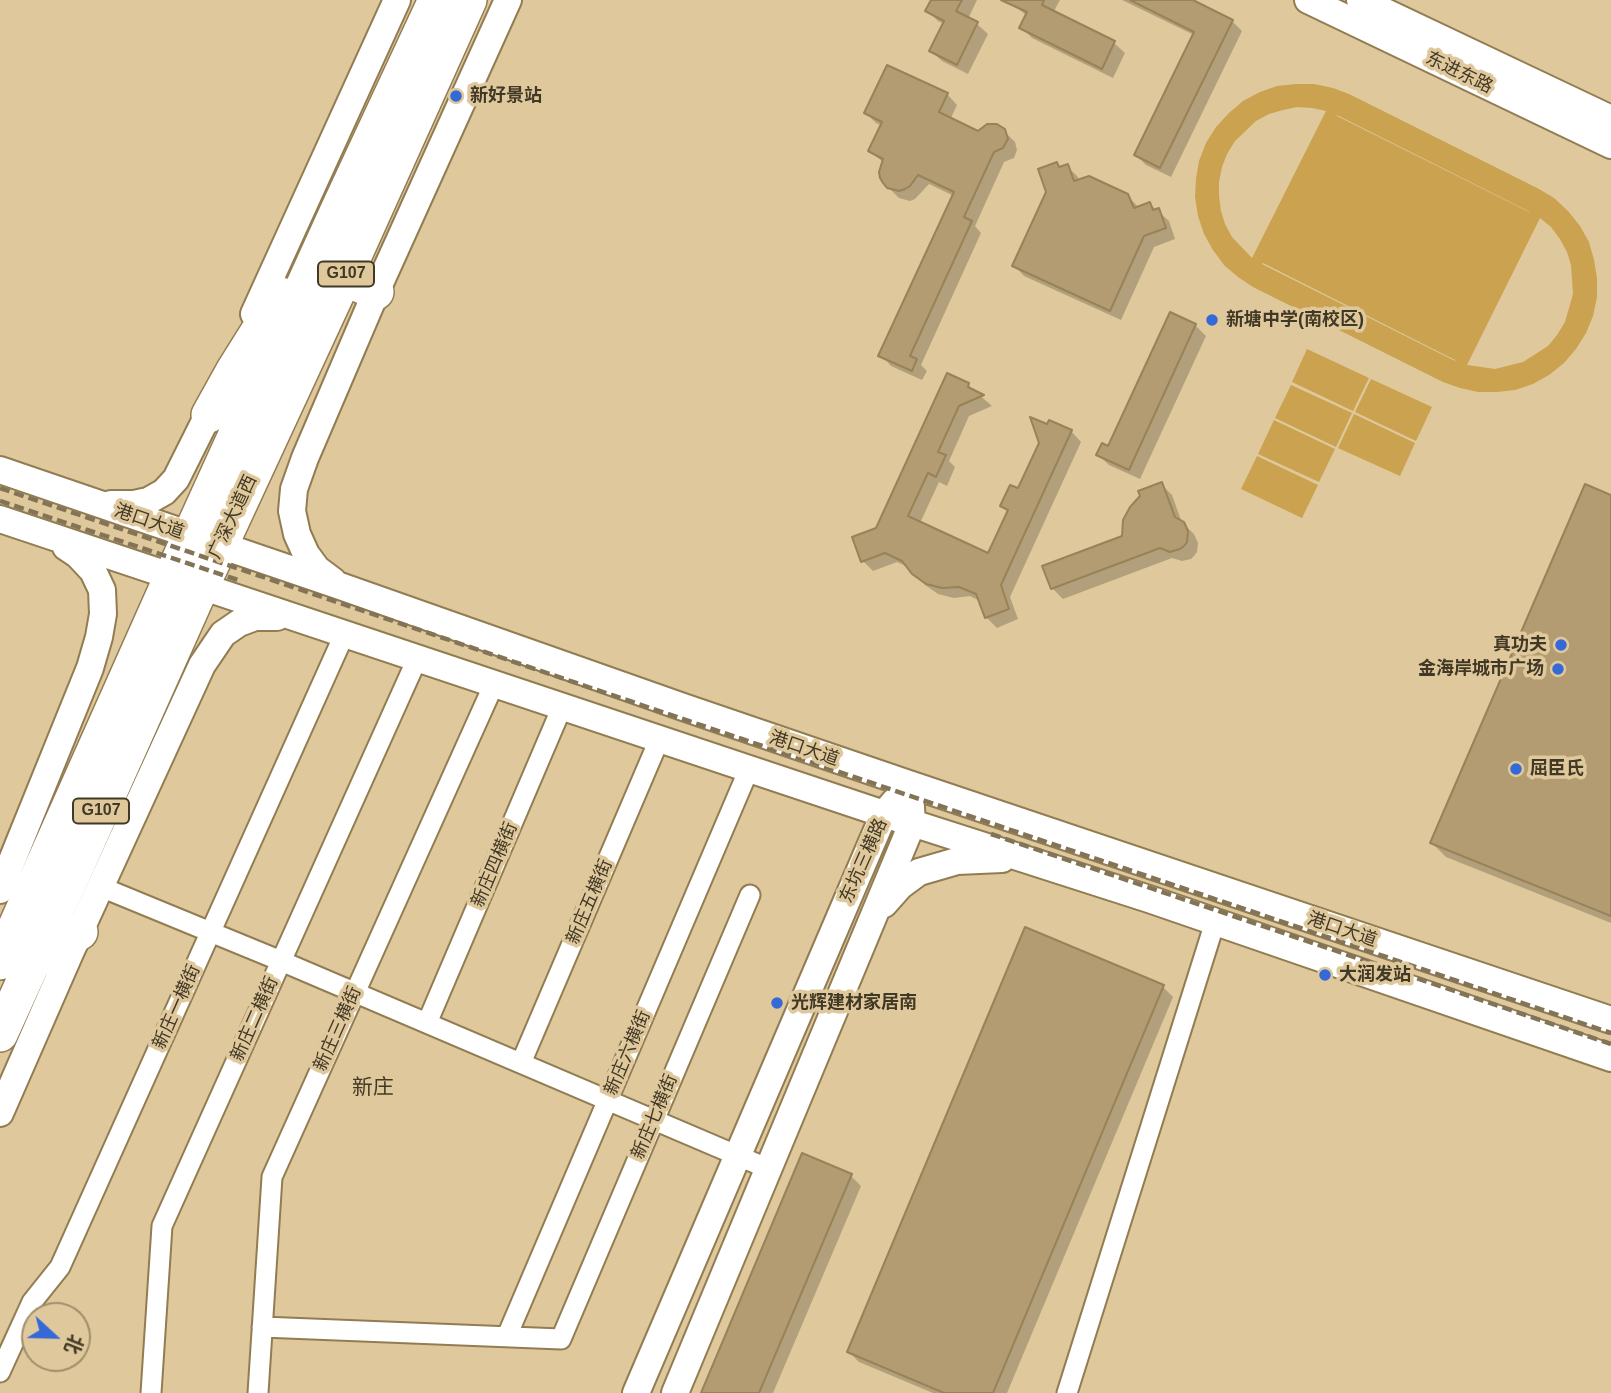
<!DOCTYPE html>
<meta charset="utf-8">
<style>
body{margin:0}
#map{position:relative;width:1611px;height:1393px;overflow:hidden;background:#dfc89b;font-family:Arial,"Noto Sans SC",sans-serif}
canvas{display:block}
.north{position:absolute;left:21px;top:1302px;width:70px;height:70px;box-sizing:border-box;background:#dfc89b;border:2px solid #a08e6c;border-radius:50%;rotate:112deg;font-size:19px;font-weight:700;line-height:28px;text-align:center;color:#413826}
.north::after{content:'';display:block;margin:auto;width:24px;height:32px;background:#3669d8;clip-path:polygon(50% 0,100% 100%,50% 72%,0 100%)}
</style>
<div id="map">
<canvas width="1611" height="1393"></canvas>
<div class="north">北</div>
</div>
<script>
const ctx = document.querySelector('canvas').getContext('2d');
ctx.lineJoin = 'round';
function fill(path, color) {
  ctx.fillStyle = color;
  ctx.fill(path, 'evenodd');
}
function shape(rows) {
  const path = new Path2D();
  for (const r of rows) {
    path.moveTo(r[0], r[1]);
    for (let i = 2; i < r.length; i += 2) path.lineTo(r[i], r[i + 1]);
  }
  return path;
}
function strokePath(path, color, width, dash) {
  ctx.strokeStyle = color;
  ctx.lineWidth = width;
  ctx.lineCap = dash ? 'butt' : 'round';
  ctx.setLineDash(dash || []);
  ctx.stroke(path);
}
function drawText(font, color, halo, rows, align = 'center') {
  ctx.font = font + ' Arial,"Noto Sans SC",sans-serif';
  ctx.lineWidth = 7;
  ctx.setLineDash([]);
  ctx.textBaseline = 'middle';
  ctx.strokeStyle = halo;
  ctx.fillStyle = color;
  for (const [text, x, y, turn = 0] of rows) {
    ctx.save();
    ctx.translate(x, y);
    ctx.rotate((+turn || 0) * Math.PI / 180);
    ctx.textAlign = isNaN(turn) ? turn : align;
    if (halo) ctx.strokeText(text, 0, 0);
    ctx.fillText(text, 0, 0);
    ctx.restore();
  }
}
fill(shape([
 [1296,84,1314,84,1333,88,1349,94,1539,189,1554,198,1568,211,1580,226,1589,242,1594,260,1597,278,1597,297,1593,316,1586,333,1576,349,1564,363,1549,375,1533,384,1515,390,1497,392,1478,392,1460,388,1443,382,1253,287,1238,277,1224,265,1213,250,1204,234,1198,216,1195,197,1196,179,1199,161,1206,143,1216,127,1229,113,1243,101,1260,92,1277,86],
 [1297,107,1312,108,1326,111,1252,258,1232,237,1225,224,1221,211,1219,196,1219,182,1222,167,1227,154,1235,141,1256,121,1269,114,1283,110],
 [1335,115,1339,116,1530,212,1529,212],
 [1540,218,1551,227,1560,239,1567,252,1571,265,1573,294,1565,322,1557,335,1548,346,1523,362,1495,369,1467,365],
 [1262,264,1263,263,1457,361,1453,360],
 [1307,349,1369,378,1353,411,1292,382],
 [1371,379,1432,407,1416,441,1355,412],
 [1291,385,1352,413,1336,447,1275,418],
 [1354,414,1415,443,1400,476,1338,448],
 [1274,420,1335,449,1319,482,1258,454],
 [1257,456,1318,485,1302,518,1241,489]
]), '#caa250');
fill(shape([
 [933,0,977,0,968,19,977,24,988,34,968,74,942,61,931,51,944,24,938,21,928,11],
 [1017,0,1060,0,1053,13,1114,43,1125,53,1113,78,1032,38,1022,28,1027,16,1014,5],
 [1122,0,1189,0,1232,21,1242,31,1171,177,1146,165,1136,155,1194,35],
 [947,94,957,105,950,120,978,133,1004,131,1015,142,1017,150,1014,158,1004,162,975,226,981,233,921,365,927,371,922,380,891,366,881,355,954,196,929,184,915,199,910,201,899,198,888,187,884,163,870,151,882,126,876,123,866,113],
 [1057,164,1062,168,1067,166,1078,177,1079,181,1127,195,1139,208,1150,204,1169,221,1175,239,1154,247,1121,320,1024,276,1014,265,1048,192],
 [1195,325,1206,336,1140,479,1109,465,1098,455,1109,449],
 [968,385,992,406,969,416,949,461,955,467,947,486,939,482,920,523,989,555,1009,513,1002,506,1019,490,1048,426,1071,431,1081,442,1010,597,1018,619,997,628,986,617,980,601,970,596,954,598,938,594,925,585,910,568,897,562,873,571,863,561,877,529],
 [1162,485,1172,495,1182,523,1194,534,1198,543,1197,552,1194,556,1191,559,1182,561,1172,558,1063,599,1052,588,1124,537],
 [1611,497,1611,923,1446,857,1432,843],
 [1163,987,1173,997,1007,1393,933,1393,859,1362,849,1352],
 [851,1176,861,1186,773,1393,703,1393]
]), '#0003');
const building = shape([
 [931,0,962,0,956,11,978,22,957,65,929,51,944,21,925,11,931,0],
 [1001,0,1044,0,1042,5,1115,41,1102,69,1019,28,1027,12,1001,0],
 [1130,0,1193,0,1233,20,1160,168,1134,155,1194,32,1130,0],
 [887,65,948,93,939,112,978,131,987,124,997,124,1005,129,1008,139,1003,148,994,152,964,217,972,221,910,356,917,359,912,371,878,356,954,192,918,175,910,186,905,189,899,191,887,188,883,183,880,178,879,172,883,159,868,151,882,122,864,113,887,65],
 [1057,162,1059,167,1068,164,1074,181,1089,176,1128,194,1134,208,1150,202,1153,210,1159,208,1166,228,1144,236,1110,311,1012,266,1046,192,1038,169,1057,162],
 [1170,312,1196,324,1129,470,1096,455,1102,443,1108,446,1170,312],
 [947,373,969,383,968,387,984,395,959,406,938,452,946,455,936,477,928,473,908,516,988,553,1008,510,1000,506,1010,485,1018,488,1039,443,1030,417,1047,424,1049,420,1072,430,1001,585,1009,609,985,618,976,594,959,587,942,588,926,584,912,574,902,561,885,553,861,562,852,537,876,528,947,373],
 [1162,482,1175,517,1184,522,1188,531,1187,542,1184,546,1180,549,1170,552,1160,548,1051,589,1042,566,1122,536,1123,520,1130,507,1140,496,1138,491,1162,482],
 [1585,484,1611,495,1611,916,1430,843,1585,484],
 [1025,927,1164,985,993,1393,944,1393,847,1352,1025,927],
 [802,1153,852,1174,759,1393,701,1393,802,1153]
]);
fill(building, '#b39c71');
strokePath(building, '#988258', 2);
const street = shape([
 [101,887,281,961,769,1169],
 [427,1023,562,707],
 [521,1063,659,740],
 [262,1327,561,1339,750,895],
 [507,1336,749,769],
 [0,1372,32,1302,60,1267,344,635],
 [151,1393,162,1226,417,659],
 [258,1393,272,1177,494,684],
 [1067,1393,1215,922]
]);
const secondary = shape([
 [1308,0,1611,145],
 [1360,0,1611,119],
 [254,314,397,0],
 [0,470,340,586,686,708,909,784,1611,1020],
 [111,504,134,504,148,501,164,492,176,479,217,397],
 [0,519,884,814,1149,899,1611,1058],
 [333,581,317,569,306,554,297,534,292,511,294,489,305,458,376,292,508,0],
 [0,890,90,668,99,637,103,614,102,590,93,571,78,555,66,547],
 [884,904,900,886,919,872,957,861,1002,859],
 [0,1113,70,953,202,665,223,634,239,623,255,617,277,617],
 [636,1393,884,814,894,802],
 [675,1393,912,824,911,807]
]);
const highway = shape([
 [344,278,376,292],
 [209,415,234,370,281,295],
 [0,962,190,536,339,208,436,0],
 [33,962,80,932],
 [0,1034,72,876,201,587,344,278,469,0]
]);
strokePath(street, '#927c52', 23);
strokePath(secondary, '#927c52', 30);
strokePath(highway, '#927c52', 38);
strokePath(street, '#fff', 19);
strokePath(secondary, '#fff', 26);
strokePath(highway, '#fff', 35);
strokePath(shape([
 [0,488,1611,1033],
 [0,501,238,580],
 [991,834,1611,1044]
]), '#837457', 4.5, [10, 5]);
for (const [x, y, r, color] of [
 [456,96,7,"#3669d8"],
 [1212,320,7,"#3669d8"],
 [1561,645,7,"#3669d8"],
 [1558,669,7,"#3669d8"],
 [1516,769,7,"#3669d8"],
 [1325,975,7,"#3669d8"],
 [777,1003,7,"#3669d8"]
]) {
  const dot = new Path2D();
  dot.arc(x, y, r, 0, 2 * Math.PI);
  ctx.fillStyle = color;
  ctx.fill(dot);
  strokePath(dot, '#dfc89b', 2.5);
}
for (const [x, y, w] of [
 [346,274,56],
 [101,811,56]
]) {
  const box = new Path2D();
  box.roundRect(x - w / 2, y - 12.5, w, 25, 5);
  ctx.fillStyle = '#dfc89b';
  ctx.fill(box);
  strokePath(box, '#413826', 2);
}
drawText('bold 16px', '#413826', null, [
 ["G107",346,274],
 ["G107",101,811]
]);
drawText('18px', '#413826', '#dfc89b', [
 ["东进东路",1459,73,26],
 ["广深大道西",233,517,-65],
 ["港口大道",149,522,19],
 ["港口大道",804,749,19],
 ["东坑三横路",864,861,-66],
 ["新庄四横街",495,865,-67],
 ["新庄五横街",590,902,-67],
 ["港口大道",1342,930,19],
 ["新庄一横街",177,1007,-66],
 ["新庄二横街",255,1019,-66],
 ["新庄三横街",338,1029,-66],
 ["新庄六横街",628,1053,-67],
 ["新庄七横街",655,1117,-67]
]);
drawText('bold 18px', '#413826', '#dfc89b', [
 ["新好景站",470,96],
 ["新塘中学(南校区)",1226,320],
 ["真功夫",1547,645,"right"],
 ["金海岸城市广场",1544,669,"right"],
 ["屈臣氏",1530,769],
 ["大润发站",1339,975],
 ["光辉建材家居南",791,1003]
], 'left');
drawText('21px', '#413826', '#dfc89b', [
 ["新庄",373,1088]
]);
</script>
